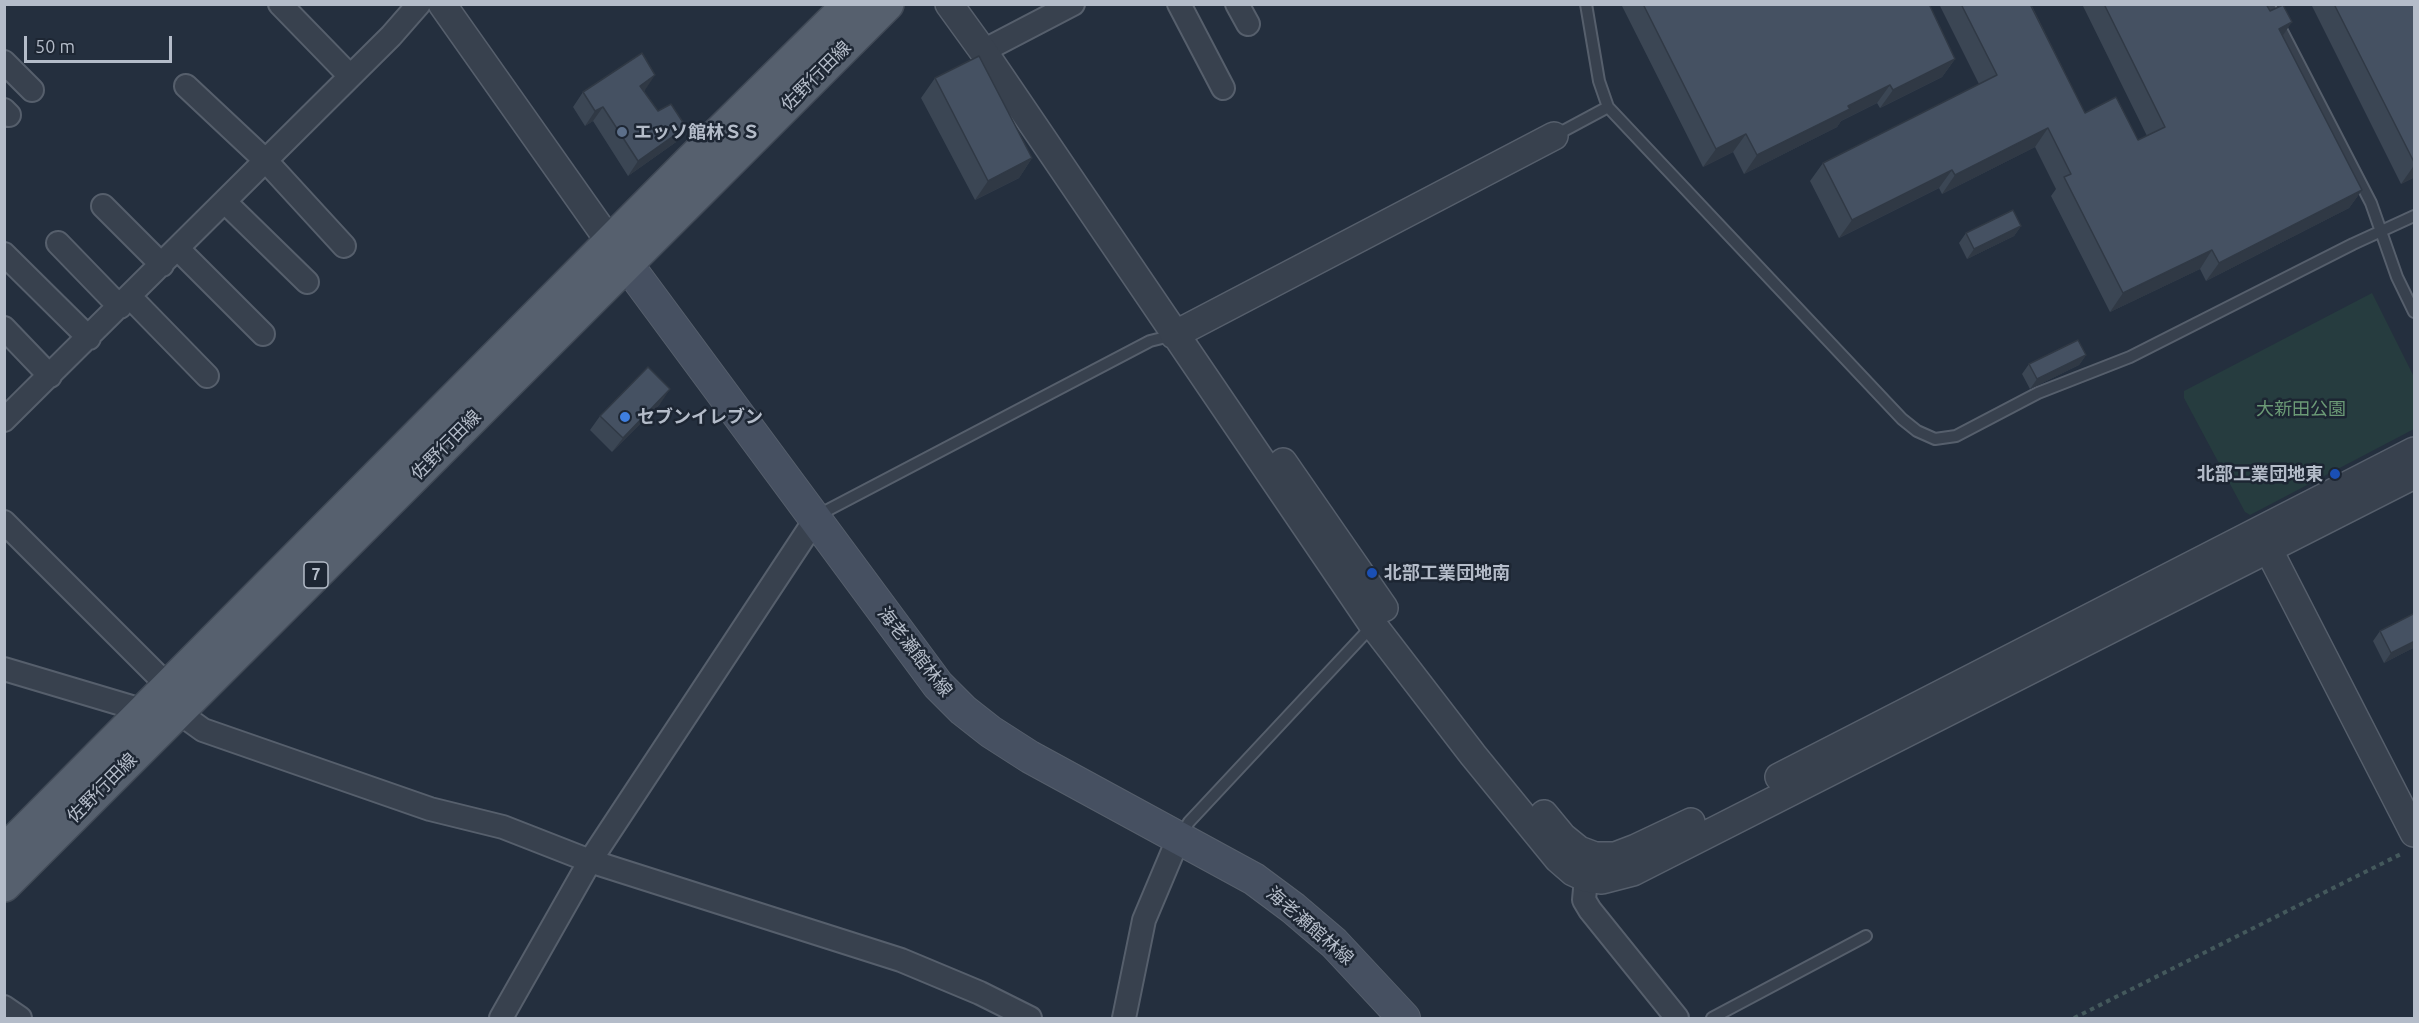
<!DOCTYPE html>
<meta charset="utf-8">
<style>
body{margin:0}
#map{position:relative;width:2419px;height:1023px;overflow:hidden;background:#242f3e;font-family:Ubuntu,sans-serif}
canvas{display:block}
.frame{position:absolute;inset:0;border:6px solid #b4bcc9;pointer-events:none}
.scale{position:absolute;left:24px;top:36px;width:148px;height:27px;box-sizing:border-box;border:3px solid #b4bcc9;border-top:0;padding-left:8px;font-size:18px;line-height:21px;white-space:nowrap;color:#b4bcc9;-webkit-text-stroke:4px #1d2633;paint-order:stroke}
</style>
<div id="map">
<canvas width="2419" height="1023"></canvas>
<div class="frame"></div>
<div class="scale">50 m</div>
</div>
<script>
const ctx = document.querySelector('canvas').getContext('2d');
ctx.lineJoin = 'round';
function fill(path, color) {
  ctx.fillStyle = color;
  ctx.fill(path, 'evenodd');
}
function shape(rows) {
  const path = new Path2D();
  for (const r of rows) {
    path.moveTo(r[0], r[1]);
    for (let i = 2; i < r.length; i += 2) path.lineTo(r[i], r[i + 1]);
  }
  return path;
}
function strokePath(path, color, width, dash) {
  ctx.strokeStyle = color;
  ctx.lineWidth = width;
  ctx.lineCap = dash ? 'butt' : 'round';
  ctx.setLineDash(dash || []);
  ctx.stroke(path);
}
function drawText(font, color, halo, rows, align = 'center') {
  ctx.font = font + ' Ubuntu,"Noto Sans JP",sans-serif';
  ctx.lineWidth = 5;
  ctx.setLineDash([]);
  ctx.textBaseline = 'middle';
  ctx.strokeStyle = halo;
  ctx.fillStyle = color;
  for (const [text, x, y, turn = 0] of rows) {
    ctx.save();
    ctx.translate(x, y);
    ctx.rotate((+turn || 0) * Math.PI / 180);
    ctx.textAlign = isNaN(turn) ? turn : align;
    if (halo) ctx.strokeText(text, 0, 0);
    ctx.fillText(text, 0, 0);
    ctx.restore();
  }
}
fill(shape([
 [2372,293,2414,377,2414,429,2250,515,2245,512,2184,398,2184,391]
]), '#263c3f');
const service = shape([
 [1586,4,1599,81,1608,107,1902,419,1917,431,1935,439,1956,436,2038,393,2130,357,2353,244,2414,216],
 [2268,4,2371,203,2397,277,2414,312],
 [1554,136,1608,107],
 [818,518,826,511,1150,341,1174,335],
 [1181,835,1189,822,1373,625],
 [1712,1018,1866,936]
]);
const minor = shape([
 [280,4,350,76],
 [1179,4,1223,88],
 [1237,4,1248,24],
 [983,51,1073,4],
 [4,62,32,90],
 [186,86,266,161,344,246],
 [4,110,9,115],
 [225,202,307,282],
 [103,206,162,265],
 [58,243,120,307],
 [178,249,263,334],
 [4,254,89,338],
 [130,297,207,376],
 [4,328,50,376],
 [4,420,391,36,419,4],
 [4,522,169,687],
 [4,669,145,711],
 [178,712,203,730,430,809,503,827,590,861,901,960,980,993,1030,1018],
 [1586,878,1584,900,1590,910,1677,1018],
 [4,1007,20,1018],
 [501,1018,590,861,815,520],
 [1124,1018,1144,920,1179,837]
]);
const tertiary = shape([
 [442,4,610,242],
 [949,4,983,51,1373,625,1473,755,1558,859,1573,872,1586,878,1602,880,1633,872,2414,475],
 [1174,335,1554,136],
 [1283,462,1384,608],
 [2260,533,2414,833],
 [1779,777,2414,451],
 [1544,814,1563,837,1579,850,1595,856,1615,856,1636,848,1691,822]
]);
const secondary = shape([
 [612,244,938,685,963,710,991,732,1030,757,1254,879,1293,908,1334,943,1404,1018]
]);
const primary = shape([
 [4,852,690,162,850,4],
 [4,885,887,4]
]);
strokePath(service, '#565f6c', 14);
strokePath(minor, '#565f6c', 26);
strokePath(tertiary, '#565f6c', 30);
strokePath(secondary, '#565f6c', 34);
strokePath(primary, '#414a57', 36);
strokePath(shape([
 [2074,1018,2403,853]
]), '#44595c', 4, [4.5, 4.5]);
strokePath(service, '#38414e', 10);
strokePath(minor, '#38414e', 22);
strokePath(tertiary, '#38414e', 27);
strokePath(secondary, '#465061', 32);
strokePath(primary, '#56606e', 33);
fill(shape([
 [1621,4,1929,4,1955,59,1942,77,1880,108,1877,103,1841,121,1837,127,1744,174,1733,152,1703,167],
 [1939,4,2031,4,2085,113,2138,140,2147,136,2082,4,2266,4,2362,190,2349,208,2206,281,2200,269,2110,312,2051,196,2056,189,2035,147,1942,194,1939,188,1839,238,1810,181,1823,163,1979,84],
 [2311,4,2415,4,2415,177,2401,184],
 [935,78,1032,158,1019,178,975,200,921,98],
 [645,90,644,91,676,142,628,176,593,121,585,126,573,107,583,92],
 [2021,226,2014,236,1967,259,1959,243,1966,233],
 [2086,355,2079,365,2030,389,2022,374,2029,364],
 [660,404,612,452,590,430,600,416],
 [2380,631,2415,647,2384,663,2373,641]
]), '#3b4654');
fill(shape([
 [2292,22,2279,41,2279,29],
 [1955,59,1942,77,1880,108,1893,90],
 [655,75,645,90,630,101,640,86],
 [1890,85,1877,103,1841,121,1837,127,1744,174,1757,155,1848,106],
 [603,107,593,121,585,126,595,111],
 [686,127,676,142,628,176,638,161],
 [2048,128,2035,147,1942,194,1955,175],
 [1746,134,1733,152,1703,167,1716,149],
 [1032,158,1019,178,975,200,988,181],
 [2415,164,2415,177,2401,184],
 [1952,170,1939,188,1839,238,1852,220],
 [2362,190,2349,208,2206,281,2219,263],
 [2021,226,2014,236,1967,259,1974,249],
 [2212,250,2200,269,2110,312,2123,293],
 [2086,355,2079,365,2030,389,2037,379],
 [670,389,660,404,612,452,623,438],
 [2415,641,2415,647,2384,663,2391,653]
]), '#303945');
const building = shape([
 [1643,4,1929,4,1955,59,1893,90,1890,85,1848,106,1850,109,1757,155,1746,134,1716,149,1643,4],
 [1961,4,2030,4,2085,113,2116,97,2138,140,2165,127,2104,4,2266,4,2270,11,2283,5,2292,22,2279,29,2362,190,2219,263,2212,250,2123,293,2064,177,2071,174,2048,128,1955,175,1952,170,1852,220,1823,163,1997,75,1961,4],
 [2334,4,2415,4,2415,164,2334,4],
 [642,53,655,75,640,86,658,111,671,104,686,127,638,161,603,107,595,111,583,92,642,53],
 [979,56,1032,158,988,181,935,78,979,56],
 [2013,210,2021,226,1974,249,1966,233,2013,210],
 [2078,340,2086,355,2037,379,2029,364,2078,340],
 [648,367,670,389,623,438,600,416,648,367],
 [2415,613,2415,641,2391,653,2380,631,2415,613]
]);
fill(building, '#455162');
strokePath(building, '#303945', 1.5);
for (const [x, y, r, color] of [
 [622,132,6,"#5c6f8a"],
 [625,417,6,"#3f7fe0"],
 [2335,474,6,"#1a4fb4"],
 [1372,573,6,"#1a4fb4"]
]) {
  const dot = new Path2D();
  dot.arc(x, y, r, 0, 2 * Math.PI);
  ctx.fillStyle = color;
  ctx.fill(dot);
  strokePath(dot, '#1d2633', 2);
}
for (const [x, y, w] of [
 [316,575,24]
]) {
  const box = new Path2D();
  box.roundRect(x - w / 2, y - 13, w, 26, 4.5);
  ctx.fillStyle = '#1d2633';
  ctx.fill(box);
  strokePath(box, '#b4bcc9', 1.5);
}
drawText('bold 16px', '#b4bcc9', null, [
 ["7",316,575]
]);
drawText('18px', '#b4bcc9', '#1d2633', [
 ["佐野行田線",816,76,-45],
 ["佐野行田線",446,445,-45],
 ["海老瀬館林線",915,652,52],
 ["佐野行田線",102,788,-45],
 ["海老瀬館林線",1310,926,41]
]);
drawText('bold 18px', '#b4bcc9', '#1d2633', [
 ["エッソ館林ＳＳ",634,132],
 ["セブンイレブン",637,417],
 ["北部工業団地東",2323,474,"right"],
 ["北部工業団地南",1384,573]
], 'left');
drawText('18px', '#6b9a76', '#1d2633', [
 ["大新田公園",2301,409]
]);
</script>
